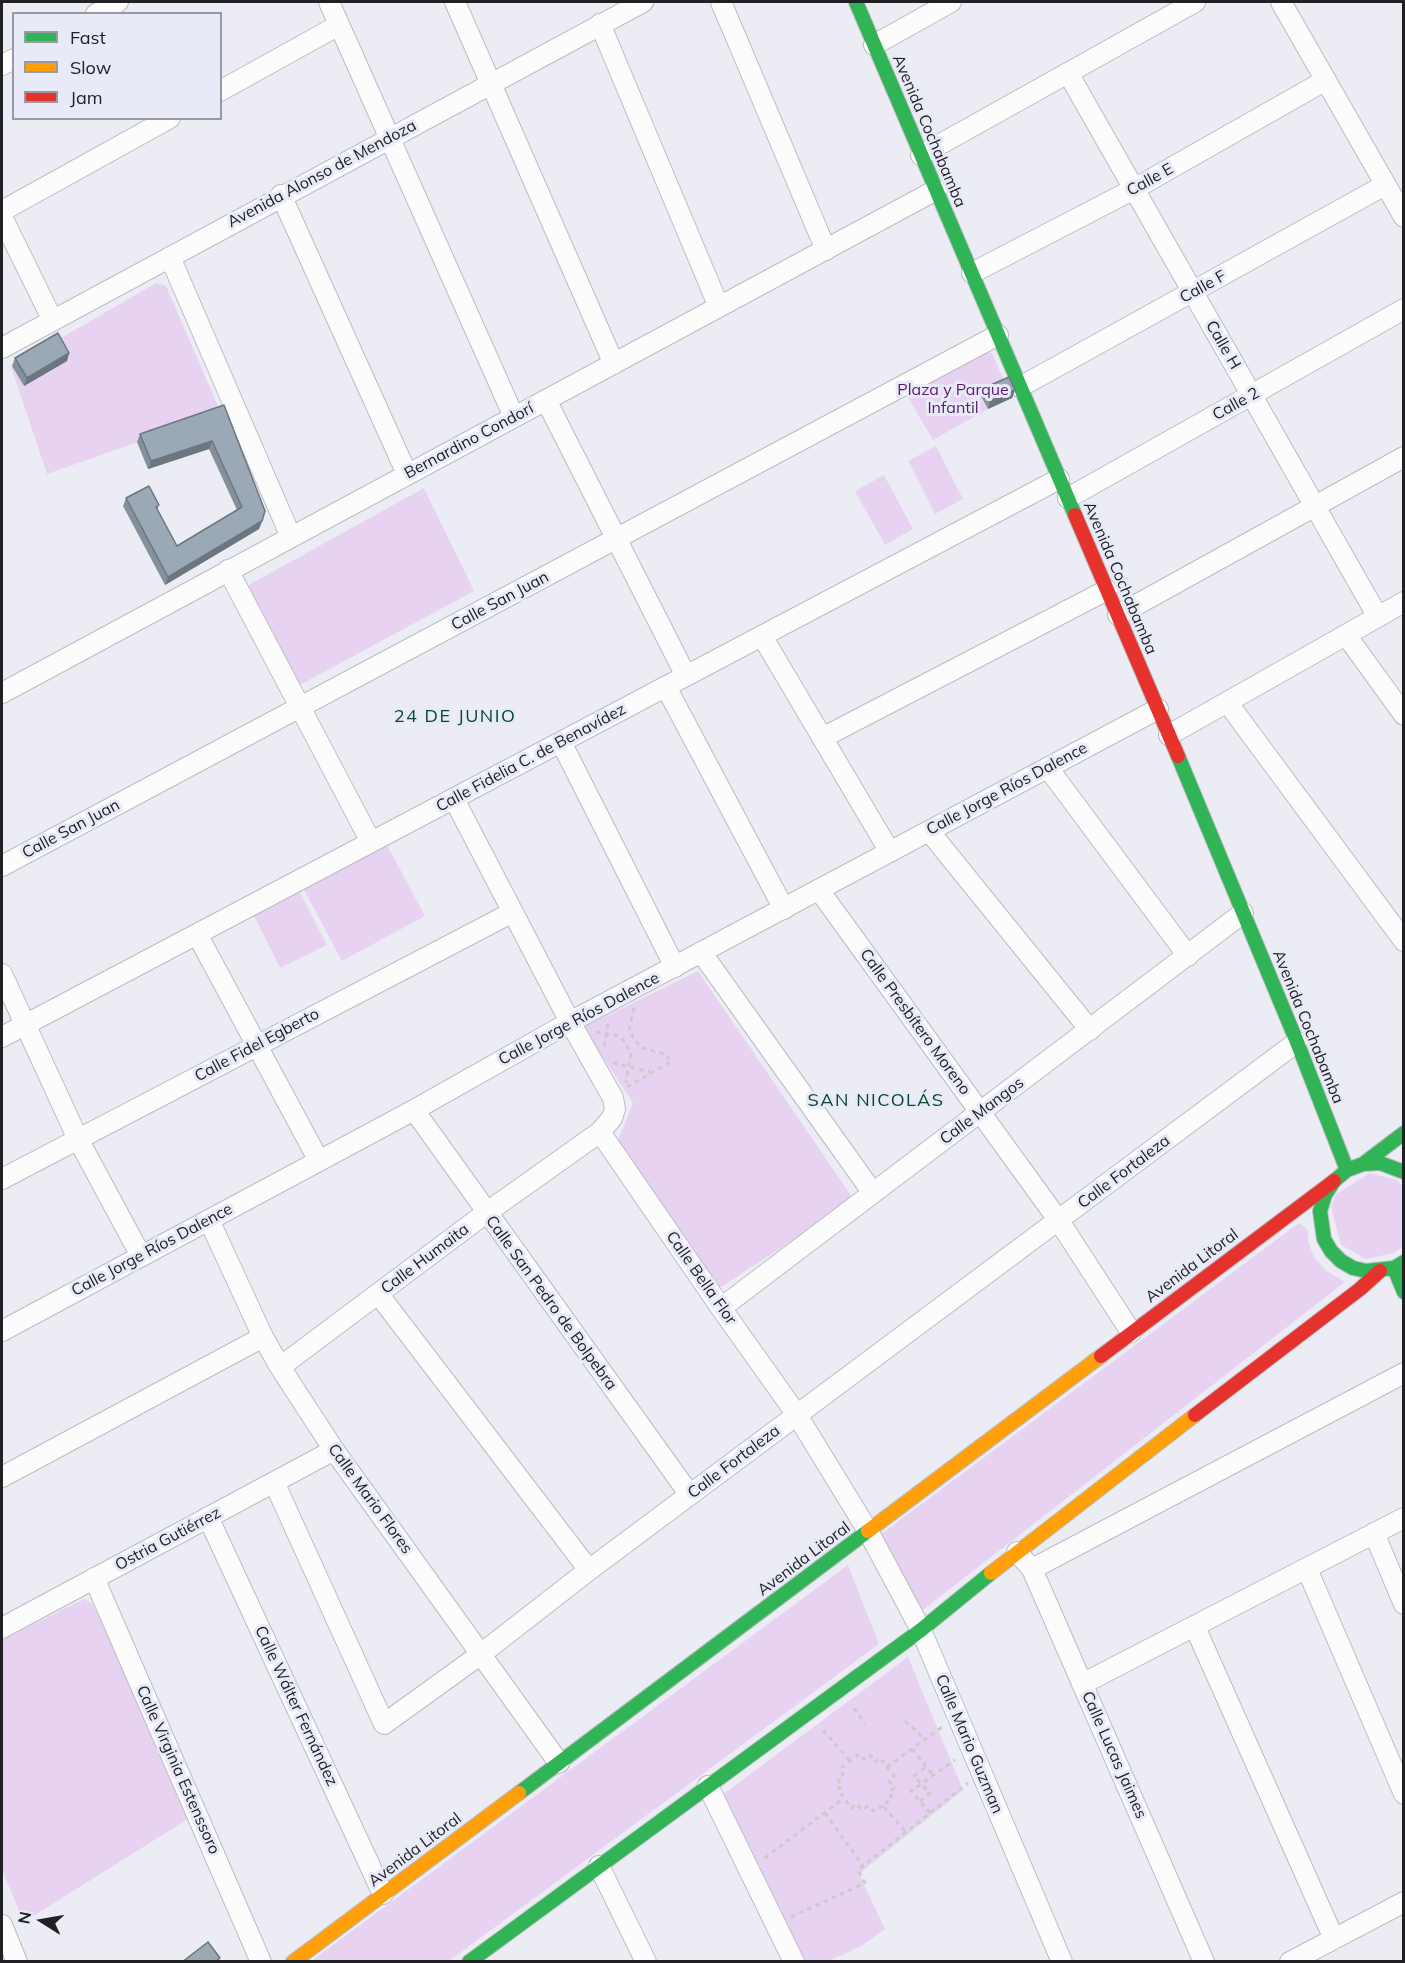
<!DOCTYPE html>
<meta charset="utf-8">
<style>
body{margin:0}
#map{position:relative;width:1405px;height:1963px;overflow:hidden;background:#ecedf4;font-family:Mulish,sans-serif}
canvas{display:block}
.frame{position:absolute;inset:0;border:3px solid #202125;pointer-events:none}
.legend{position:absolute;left:12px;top:12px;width:210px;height:108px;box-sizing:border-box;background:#e8ebf7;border:2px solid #989aa3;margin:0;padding:8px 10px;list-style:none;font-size:18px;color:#202125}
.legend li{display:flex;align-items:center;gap:12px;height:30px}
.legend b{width:30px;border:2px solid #989aa3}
.north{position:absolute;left:12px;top:1891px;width:60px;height:60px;-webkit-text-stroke:4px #e8ebf7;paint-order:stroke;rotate:281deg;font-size:16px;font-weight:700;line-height:24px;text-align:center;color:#202125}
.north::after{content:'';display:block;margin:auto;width:21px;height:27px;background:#202125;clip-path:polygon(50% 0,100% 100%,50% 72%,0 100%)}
</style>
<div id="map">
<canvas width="1405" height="1963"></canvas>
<div class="frame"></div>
<ul class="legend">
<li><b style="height:8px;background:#30b455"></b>Fast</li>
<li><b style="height:8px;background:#ff9f0a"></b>Slow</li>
<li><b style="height:8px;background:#e5322d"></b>Jam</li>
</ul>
<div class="north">N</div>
</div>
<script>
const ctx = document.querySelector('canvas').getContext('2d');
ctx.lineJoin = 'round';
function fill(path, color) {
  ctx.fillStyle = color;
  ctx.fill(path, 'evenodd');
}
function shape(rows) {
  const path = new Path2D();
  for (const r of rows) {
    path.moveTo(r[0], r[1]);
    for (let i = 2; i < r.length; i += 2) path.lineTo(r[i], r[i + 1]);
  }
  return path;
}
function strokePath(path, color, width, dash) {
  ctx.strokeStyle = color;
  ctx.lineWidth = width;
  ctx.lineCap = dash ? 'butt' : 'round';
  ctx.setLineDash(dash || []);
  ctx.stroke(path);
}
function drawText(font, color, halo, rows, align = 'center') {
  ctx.font = font + ' Mulish,sans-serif';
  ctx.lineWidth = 6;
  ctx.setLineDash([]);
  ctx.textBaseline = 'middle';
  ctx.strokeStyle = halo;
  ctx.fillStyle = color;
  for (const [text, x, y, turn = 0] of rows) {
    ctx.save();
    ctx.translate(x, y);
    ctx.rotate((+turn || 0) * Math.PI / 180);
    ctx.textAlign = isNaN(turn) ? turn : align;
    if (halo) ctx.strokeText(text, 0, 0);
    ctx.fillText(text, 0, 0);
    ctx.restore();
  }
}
fill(shape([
 [156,283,166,286,221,413,47,474,11,367],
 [986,352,992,353,1006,385,988,409,933,440,907,396],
 [936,446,963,499,935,514,908,461],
 [884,475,913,529,885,545,855,491],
 [424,488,474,591,298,686,245,587],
 [379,830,425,916,342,961,296,875],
 [292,876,327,945,280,968,246,900],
 [698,971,854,1200,718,1289,617,1143,633,1103,583,1027],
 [1370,1173,1397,1180,1403,1187,1403,1246,1394,1253,1366,1259,1341,1245,1331,1207,1336,1194],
 [1299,1223,1304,1226,1308,1231,1308,1241,1314,1257,1325,1270,1345,1282,914,1617,880,1535],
 [848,1565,879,1644,449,1961,310,1962],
 [84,1599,92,1603,95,1609,191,1817,24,1922,2,1870,2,1640],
 [908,1657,963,1790,859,1874,885,1929,863,1945,827,1962,804,1961,722,1795]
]), '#e7d3f1');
const street = shape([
 [329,2,514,417],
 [455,2,614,364],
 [721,2,826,250],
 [1281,2,1404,217],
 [96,14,118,2],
 [600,24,719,307],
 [874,45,951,2],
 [2,65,14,59],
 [1068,73,1378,617],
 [220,91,339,25],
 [921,155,1195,2],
 [281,195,407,474],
 [2,211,170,118],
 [2,217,53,321],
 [170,257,291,537],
 [972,273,1134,189,1326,80],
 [2,348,643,2],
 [1020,387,1385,185],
 [546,400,686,676],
 [1068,498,1404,309],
 [228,570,371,842],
 [1118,615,1404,457],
 [1346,635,1404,715],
 [762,636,890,852],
 [666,687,784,909],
 [2,693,936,190],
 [1227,702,1404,941],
 [1169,735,1404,602],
 [822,738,1107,590],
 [561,742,675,967],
 [1048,768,1188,956],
 [454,799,570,1022,613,1098,615,1109,612,1118,600,1132,721,1308,797,1415,868,1531,921,1630,1062,1962],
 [929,831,1090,1030],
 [2,866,998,335],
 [819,890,1059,1221,1131,1332],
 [197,934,319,1161],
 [701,952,873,1193],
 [2,974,78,1139,141,1256],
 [2,1037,1059,479],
 [414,1110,690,1495],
 [2,1179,513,912],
 [209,1220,263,1337,280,1367,334,1450,559,1763],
 [379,1295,589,1570],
 [721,1308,1243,913],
 [2,1331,414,1110,570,1022,1158,709],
 [280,1367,486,1213,600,1132],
 [2,1477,263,1337],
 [274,1482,384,1724,481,1654,589,1570,1297,1042],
 [208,1517,383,1894],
 [1374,1533,1404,1604],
 [1017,1552,1032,1569,1204,1962],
 [1032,1569,1404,1373],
 [1307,1569,1404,1794],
 [94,1578,261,1962],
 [1195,1627,1334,1939],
 [2,1628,334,1450],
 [1082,1684,1404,1518],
 [708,1786,794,1962],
 [599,1866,646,1962],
 [2,1925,17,1962],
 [1290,1962,1404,1902]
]);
const fast = shape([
 [856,2,1075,515],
 [1178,756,1297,1042,1347,1170],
 [1363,1164,1404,1133],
 [1404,1172,1380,1163,1363,1164,1347,1170,1334,1181,1325,1195,1320,1211,1324,1239,1331,1251,1341,1261,1353,1268,1366,1271,1394,1268,1404,1262],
 [1394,1268,1404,1292],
 [519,1793,868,1531],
 [469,1962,921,1630,991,1573]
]);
const slow = shape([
 [868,1531,1101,1356],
 [991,1573,1195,1415],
 [293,1962,519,1793]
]);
const jam = shape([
 [1075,515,1178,756],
 [1101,1356,1334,1181],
 [1195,1415,1360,1289,1380,1271]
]);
strokePath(street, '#bbbcc1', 22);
strokePath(fast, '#bbbcc1', 16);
strokePath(slow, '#bbbcc1', 16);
strokePath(jam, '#bbbcc1', 16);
strokePath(shape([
 [634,1008,629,1031,640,1047,667,1055,670,1062],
 [596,1032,620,1036,631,1052,626,1083],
 [604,1046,609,1020],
 [613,1063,650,1072],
 [627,1087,672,1061],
 [854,1708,865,1724],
 [905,1721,925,1739],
 [823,1730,850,1761],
 [912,1749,933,1775],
 [887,1767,942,1727],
 [920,1801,930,1793,914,1776,926,1767],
 [883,1806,874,1811,868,1806,862,1810,857,1804,851,1808,838,1789,842,1786,838,1779,843,1774,841,1768,859,1754,864,1759,870,1755,875,1762,880,1758,894,1776,889,1781,894,1788,889,1792,892,1798,883,1806,906,1832],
 [825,1813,863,1866],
 [930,1813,911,1791,955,1760],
 [765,1858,844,1798],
 [791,1917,865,1883,858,1870,968,1783]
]), '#cbcbcd', 3, [4.5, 4.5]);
strokePath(street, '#fcfcfd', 20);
strokePath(fast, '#30b455', 14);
strokePath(slow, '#ff9f0a', 14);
strokePath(jam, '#e5322d', 14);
fill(shape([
 [69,353,67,361,24,386,12,366,15,358],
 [984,388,1015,390,1012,398,988,409,981,396],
 [224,405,262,521,259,529,165,585,123,506,126,498,159,505,157,510,177,546,237,510,209,449,148,469,137,442,140,434]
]), '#85909d');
fill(shape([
 [69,353,67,361,24,386,27,378],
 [1015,390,1012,398,988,409,990,401],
 [212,441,209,449,148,469,151,461],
 [262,521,259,529,165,585,168,577]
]), '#6c767f');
const building = shape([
 [58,333,69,353,27,378,15,358,58,333],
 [1009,377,1015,390,990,401,984,388,1009,377],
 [224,405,265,511,262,521,168,577,126,498,149,486,159,505,156,507,177,546,242,507,212,441,151,461,140,434,224,405],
 [208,1942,220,1958,215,1962,182,1962,208,1942]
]);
fill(building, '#9ba8b6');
strokePath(building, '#6c767f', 1.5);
drawText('16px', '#202125', '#e8ebf7', [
 ["Avenida Cochabamba",929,131,67],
 ["Avenida Alonso de Mendoza",322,174,-28],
 ["Calle E",1150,180,-29],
 ["Calle F",1203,287,-29],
 ["Calle H",1223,345,60],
 ["Calle 2",1236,404,-29],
 ["Bernardino Condorí",469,441,-28],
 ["Avenida Cochabamba",1120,578,67],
 ["Calle San Juan",500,601,-28],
 ["Calle Fidelia C. de Benavídez",531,758,-28],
 ["Calle Jorge Ríos Dalence",1007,789,-28],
 ["Calle San Juan",71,829,-28],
 ["Calle Jorge Ríos Dalence",579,1019,-28],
 ["Calle Presbítero Moreno",915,1022,54],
 ["Avenida Cochabamba",1308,1027,68],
 ["Calle Fidel Egberto",257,1045,-28],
 ["Calle Mangos",982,1111,-37],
 ["Calle Fortaleza",1124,1172,-37],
 ["Calle Jorge Ríos Dalence",152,1250,-28],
 ["Calle Humaita",425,1259,-37],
 ["Avenida Litoral",1192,1266,-37],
 ["Calle Bella Flor",701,1278,55],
 ["Calle San Pedro de Bolpebra",551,1303,54],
 ["Calle Fortaleza",734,1462,-37],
 ["Calle Mario Flores",370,1499,54],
 ["Ostria Gutiérrez",168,1539,-28],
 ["Avenida Litoral",804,1559,-37],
 ["Calle Wálter Fernández",296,1706,65],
 ["Calle Mario Guzman",969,1744,67],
 ["Calle Lucas Jaimes",1114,1755,66],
 ["Calle Virginia Estenssoro",178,1770,66],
 ["Avenida Litoral",415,1850,-37]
]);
drawText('16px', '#5c196d', '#e8ebf7', [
 ["Plaza y Parque",953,390],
 ["Infantil",953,408]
]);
ctx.letterSpacing = '1.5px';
drawText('18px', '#07482a', '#e8ebf7', [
 ["24 DE JUNIO",455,717],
 ["SAN NICOLÁS",876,1101]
]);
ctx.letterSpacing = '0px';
</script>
